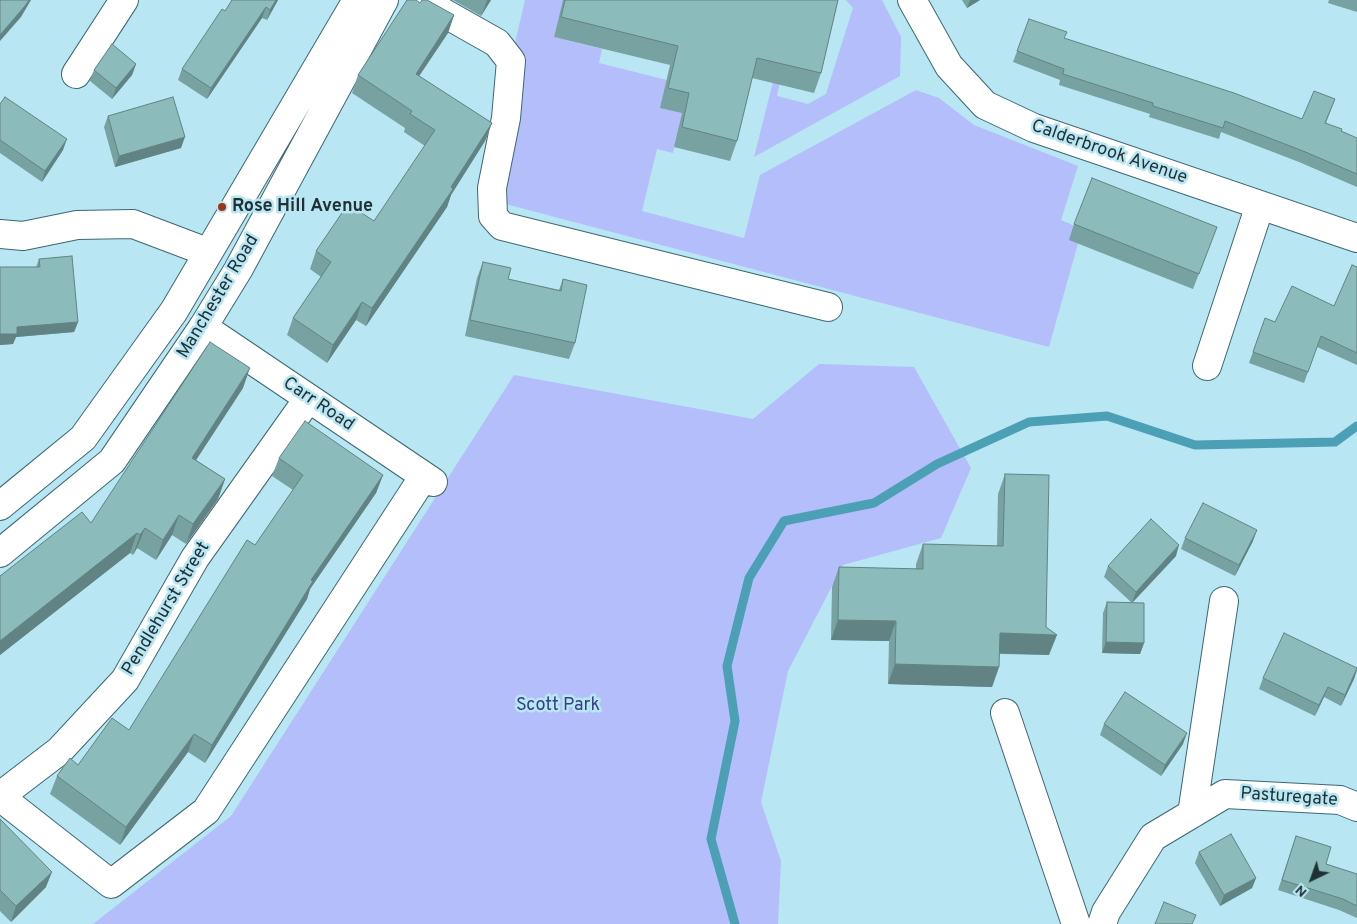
<!DOCTYPE html>
<style>
body{margin:0}
#map{position:relative;width:1357px;height:924px;overflow:hidden;background:#b8e6f3;font-family:Overpass,sans-serif}
canvas{display:block}
.north{position:absolute;left:1287px;top:854px;width:50px;height:50px;-webkit-text-stroke:4px #b8e6f3;paint-order:stroke;rotate:222deg;font-size:14px;font-weight:700;line-height:20px;text-align:center;color:#1f3135}
.north::after{content:'';display:block;margin:auto;width:18px;height:22px;background:#1f3135;clip-path:polygon(50% 0,100% 100%,50% 72%,0 100%)}
</style>
<div id="map">
<canvas width="1357" height="924"></canvas>
<div class="north">N</div>
</div>
<script>
const ctx = document.querySelector('canvas').getContext('2d');
ctx.lineJoin = 'round';
function fill(path, color) {
  ctx.fillStyle = color;
  ctx.fill(path, 'evenodd');
}
function shape(rows) {
  const path = new Path2D();
  for (const r of rows) {
    path.moveTo(r[0], r[1]);
    for (let i = 2; i < r.length; i += 2) path.lineTo(r[i], r[i + 1]);
  }
  return path;
}
function strokePath(path, color, width, dash) {
  ctx.strokeStyle = color;
  ctx.lineWidth = width;
  ctx.lineCap = dash ? 'butt' : 'round';
  ctx.setLineDash(dash || []);
  ctx.stroke(path);
}
function drawText(font, color, halo, rows, align = 'center') {
  ctx.font = font + ' Overpass,sans-serif';
  ctx.lineWidth = 5;
  ctx.setLineDash([]);
  ctx.textBaseline = 'middle';
  ctx.strokeStyle = halo;
  ctx.fillStyle = color;
  for (const [text, x, y, turn = 0] of rows) {
    ctx.save();
    ctx.translate(x, y);
    ctx.rotate((+turn || 0) * Math.PI / 180);
    ctx.textAlign = isNaN(turn) ? turn : align;
    if (halo) ctx.strokeText(text, 0, 0);
    ctx.fillText(text, 0, 0);
    ctx.restore();
  }
}
fill(shape([
 [525,0,563,0,554,37,602,49,599,63,667,80,682,113,673,153,657,149,642,211,744,238,760,175,916,90,939,98,974,125,1078,166,1061,220,1082,229,1049,347,479,197],
 [846,0,882,0,901,37,900,76,754,157,775,74,781,76,777,96,808,104,826,94,853,8],
 [819,364,914,367,971,468,941,538,843,565,788,671,761,802,781,861,778,924,93,924,231,816,514,375,753,419]
]), '#b3befa');
strokePath(shape([
 [735,924,711,839,735,721,727,666,749,578,784,521,874,503,937,464,1029,422,1107,416,1195,445,1335,442,1357,426]
]), '#4ba0b5', 9);
const minor = shape([
 [421,0,497,43,511,61,506,118,492,188,493,216,502,226,828,307],
 [912,0,949,66,985,105,1034,128,1357,238],
 [76,74,124,0],
 [0,234,23,236,77,225,133,224,207,252],
 [203,327,433,482],
 [1207,366,1260,205],
 [1005,713,1076,924],
 [0,796,59,751,125,680,195,558,308,399],
 [0,797,111,884,206,811,424,476],
 [1192,814,1224,601],
 [1102,924,1106,912,1153,837,1225,794,1340,800,1357,807]
]);
const major = shape([
 [0,506,83,438,174,311,357,0],
 [0,553,112,461,203,327,238,270,384,0]
]);
strokePath(minor, '#3d6873', 30);
strokePath(major, '#3d6873', 30);
strokePath(minor, '#fff', 28);
strokePath(major, '#fff', 28);
fill(shape([
 [232,0,278,0,267,20,262,18,207,99,178,80,182,69,225,11],
 [453,0,491,0,481,16],
 [563,0,838,0,821,73,814,93,752,78,737,141,730,161,674,147,682,113,660,108,670,65,554,37],
 [962,0,980,0,967,8],
 [1329,0,1357,0,1357,12,1328,3],
 [420,3,454,15,448,33,419,76,492,123,485,141,451,195,447,207,366,326,356,320,327,363,287,335,293,318,321,277,310,269,316,251,374,221,425,146,404,132,405,128,352,93,358,75],
 [1029,19,1064,38,1302,119,1335,99,1326,123,1341,131,1357,138,1357,187,1299,162,1221,132,1219,139,1149,117,1150,114,1059,85,1060,80,1013,62],
 [136,64,132,75,112,99,90,81,94,70],
 [0,104,63,150,42,182,0,153],
 [108,116,181,148,115,167,104,127],
 [1074,224,1217,227,1193,289,1069,240],
 [39,259,78,322,74,332,16,337,13,344,0,345,0,267,36,267],
 [483,262,508,279,559,290,563,279,575,343,569,359,465,336,477,278],
 [1357,267,1357,365,1317,347,1304,383,1249,363,1265,318,1275,322,1334,306],
 [243,388,196,460,225,479,218,499,186,544,172,535,156,560,137,548,133,555,130,553,0,655,0,576,91,523],
 [279,458,383,475,376,493,310,589,307,599,205,763,188,752,120,845,50,794,57,776,78,765,129,730,293,490,272,476],
 [1005,474,1046,627,1049,655,999,654,999,667,992,687,888,684,889,641,831,640,832,587,839,567,916,569,916,564,923,544,997,546,998,494],
 [1185,538,1253,541,1235,576,1181,549],
 [1176,556,1132,603,1144,643,1140,654,1102,653,1103,613,1107,602,1132,603,1104,577,1108,566],
 [1357,670,1354,679,1341,706,1324,697,1315,716,1259,689,1263,678],
 [1104,724,1183,744,1161,776,1100,735],
 [0,819,46,887,11,922,0,911],
 [1296,836,1326,864,1357,874,1357,918,1339,910,1278,890],
 [1199,852,1256,878,1252,888,1220,906,1195,863]
]), '#78a1a1');
fill(shape([
 [29,0,31,0,21,17,0,41,0,35],
 [276,0,278,0,267,20,270,10],
 [487,0,491,0,481,16,487,1],
 [970,0,980,0,967,8],
 [266,7,262,18,207,99,211,88],
 [454,15,448,33,409,91,416,74],
 [136,64,132,75,112,99,116,88],
 [492,123,485,141,451,195,447,207,366,326,372,308],
 [185,137,181,148,115,167,119,156],
 [67,139,63,150,42,182,45,171],
 [362,302,356,320,327,363,333,345],
 [78,322,74,332,16,337,13,344,0,345,0,334,17,327],
 [250,368,243,388,185,477,192,458],
 [383,475,376,493,310,589,307,599,205,763,212,745,311,580],
 [225,479,218,499,186,544,193,524],
 [179,515,172,535,156,560,163,540],
 [145,528,137,548,133,555,140,535],
 [1257,530,1253,541,1235,576,1239,565],
 [137,533,130,553,0,655,0,641],
 [1179,545,1176,556,1132,603,1136,592],
 [838,620,896,621,889,641,831,640],
 [1000,633,1057,635,1049,655,992,653],
 [1106,642,1144,643,1140,654,1102,653],
 [895,664,999,667,992,687,888,684],
 [1357,669,1354,679,1341,706,1345,695],
 [1328,687,1324,697,1315,716,1319,705],
 [1187,733,1183,744,1161,776,1165,765],
 [194,734,188,752,120,845,126,827],
 [52,872,46,887,11,922,16,906],
 [1256,878,1252,888,1220,906,1224,895]
]), '#628383');
const building = shape([
 [0,0,29,0,25,6,0,35,0,0],
 [232,0,276,0,270,10,266,7,211,88,182,69,222,9,225,11,232,0],
 [407,0,416,0,420,3,422,0,427,0,454,15,416,74,492,123,451,187,453,189,372,308,362,302,333,345,293,318,331,262,316,251,348,204,374,221,435,130,410,114,412,111,358,75,407,0],
 [565,0,838,0,821,73,757,58,737,141,682,127,689,93,668,88,678,46,561,17,565,0],
 [1029,19,1067,32,1064,38,1234,93,1302,119,1314,91,1335,99,1325,123,1342,129,1341,131,1357,138,1357,174,1303,151,1225,121,1223,128,1153,106,1153,103,1063,74,1064,69,1017,51,1029,19],
 [112,44,136,64,116,88,94,70,112,44],
 [5,97,67,139,45,171,0,140,0,104,5,97],
 [173,97,185,137,119,156,108,116,173,97],
 [1092,178,1217,227,1199,274,1074,224,1092,178],
 [72,256,78,322,17,327,17,334,0,334,0,267,40,267,39,259,72,256],
 [483,262,511,268,508,279,561,291,563,279,587,285,575,343,470,320,483,262],
 [1352,265,1357,267,1357,353,1321,336,1308,372,1253,352,1265,318,1275,322,1292,286,1334,306,1352,265],
 [210,342,250,368,192,458,225,479,193,524,179,515,163,540,145,528,140,535,137,533,0,641,0,576,82,512,91,523,210,342],
 [305,421,383,475,311,580,313,581,212,745,194,734,126,827,57,776,70,758,78,765,112,718,129,730,247,540,255,545,303,475,279,458,305,421],
 [1005,474,1049,475,1046,627,1057,635,1000,633,999,667,895,664,896,621,838,620,839,567,923,569,923,544,1003,546,1005,474],
 [1203,503,1257,530,1239,565,1185,538,1203,503],
 [1151,519,1179,545,1136,592,1108,566,1151,519],
 [1107,602,1144,603,1144,643,1106,642,1107,602],
 [1284,633,1357,668,1345,695,1328,687,1319,705,1263,678,1284,633],
 [1125,692,1187,733,1165,765,1104,724,1125,692],
 [0,819,52,872,16,906,0,890,0,819],
 [1231,834,1256,878,1224,895,1199,852,1231,834],
 [1296,836,1331,847,1326,864,1357,874,1357,906,1343,899,1282,880,1296,836],
 [1164,902,1196,915,1192,924,1155,924,1164,902]
]);
fill(building, '#8cbbbb');
strokePath(building, '#628383', 1);
for (const [x, y, r, color] of [
 [222,207,5,"#9d3519"]
]) {
  const dot = new Path2D();
  dot.arc(x, y, r, 0, 2 * Math.PI);
  ctx.fillStyle = color;
  ctx.fill(dot);
  strokePath(dot, '#b8e6f3', 2);
}
drawText('18px', '#1f3135', '#b8e6f3', [
 ["Calderbrook Avenue",1109,153,19],
 ["Manchester Road",219,297,-59],
 ["Carr Road",318,405,34],
 ["Pendlehurst Street",167,609,-59],
 ["Pasturegate",1289,798,4]
]);
drawText('bold 18px', '#1f3135', '#b8e6f3', [
 ["Rose Hill Avenue",232,207]
], 'left');
drawText('18px', '#373e84', '#b8e6f3', [
 ["Scott Park",558,706]
]);
</script>
